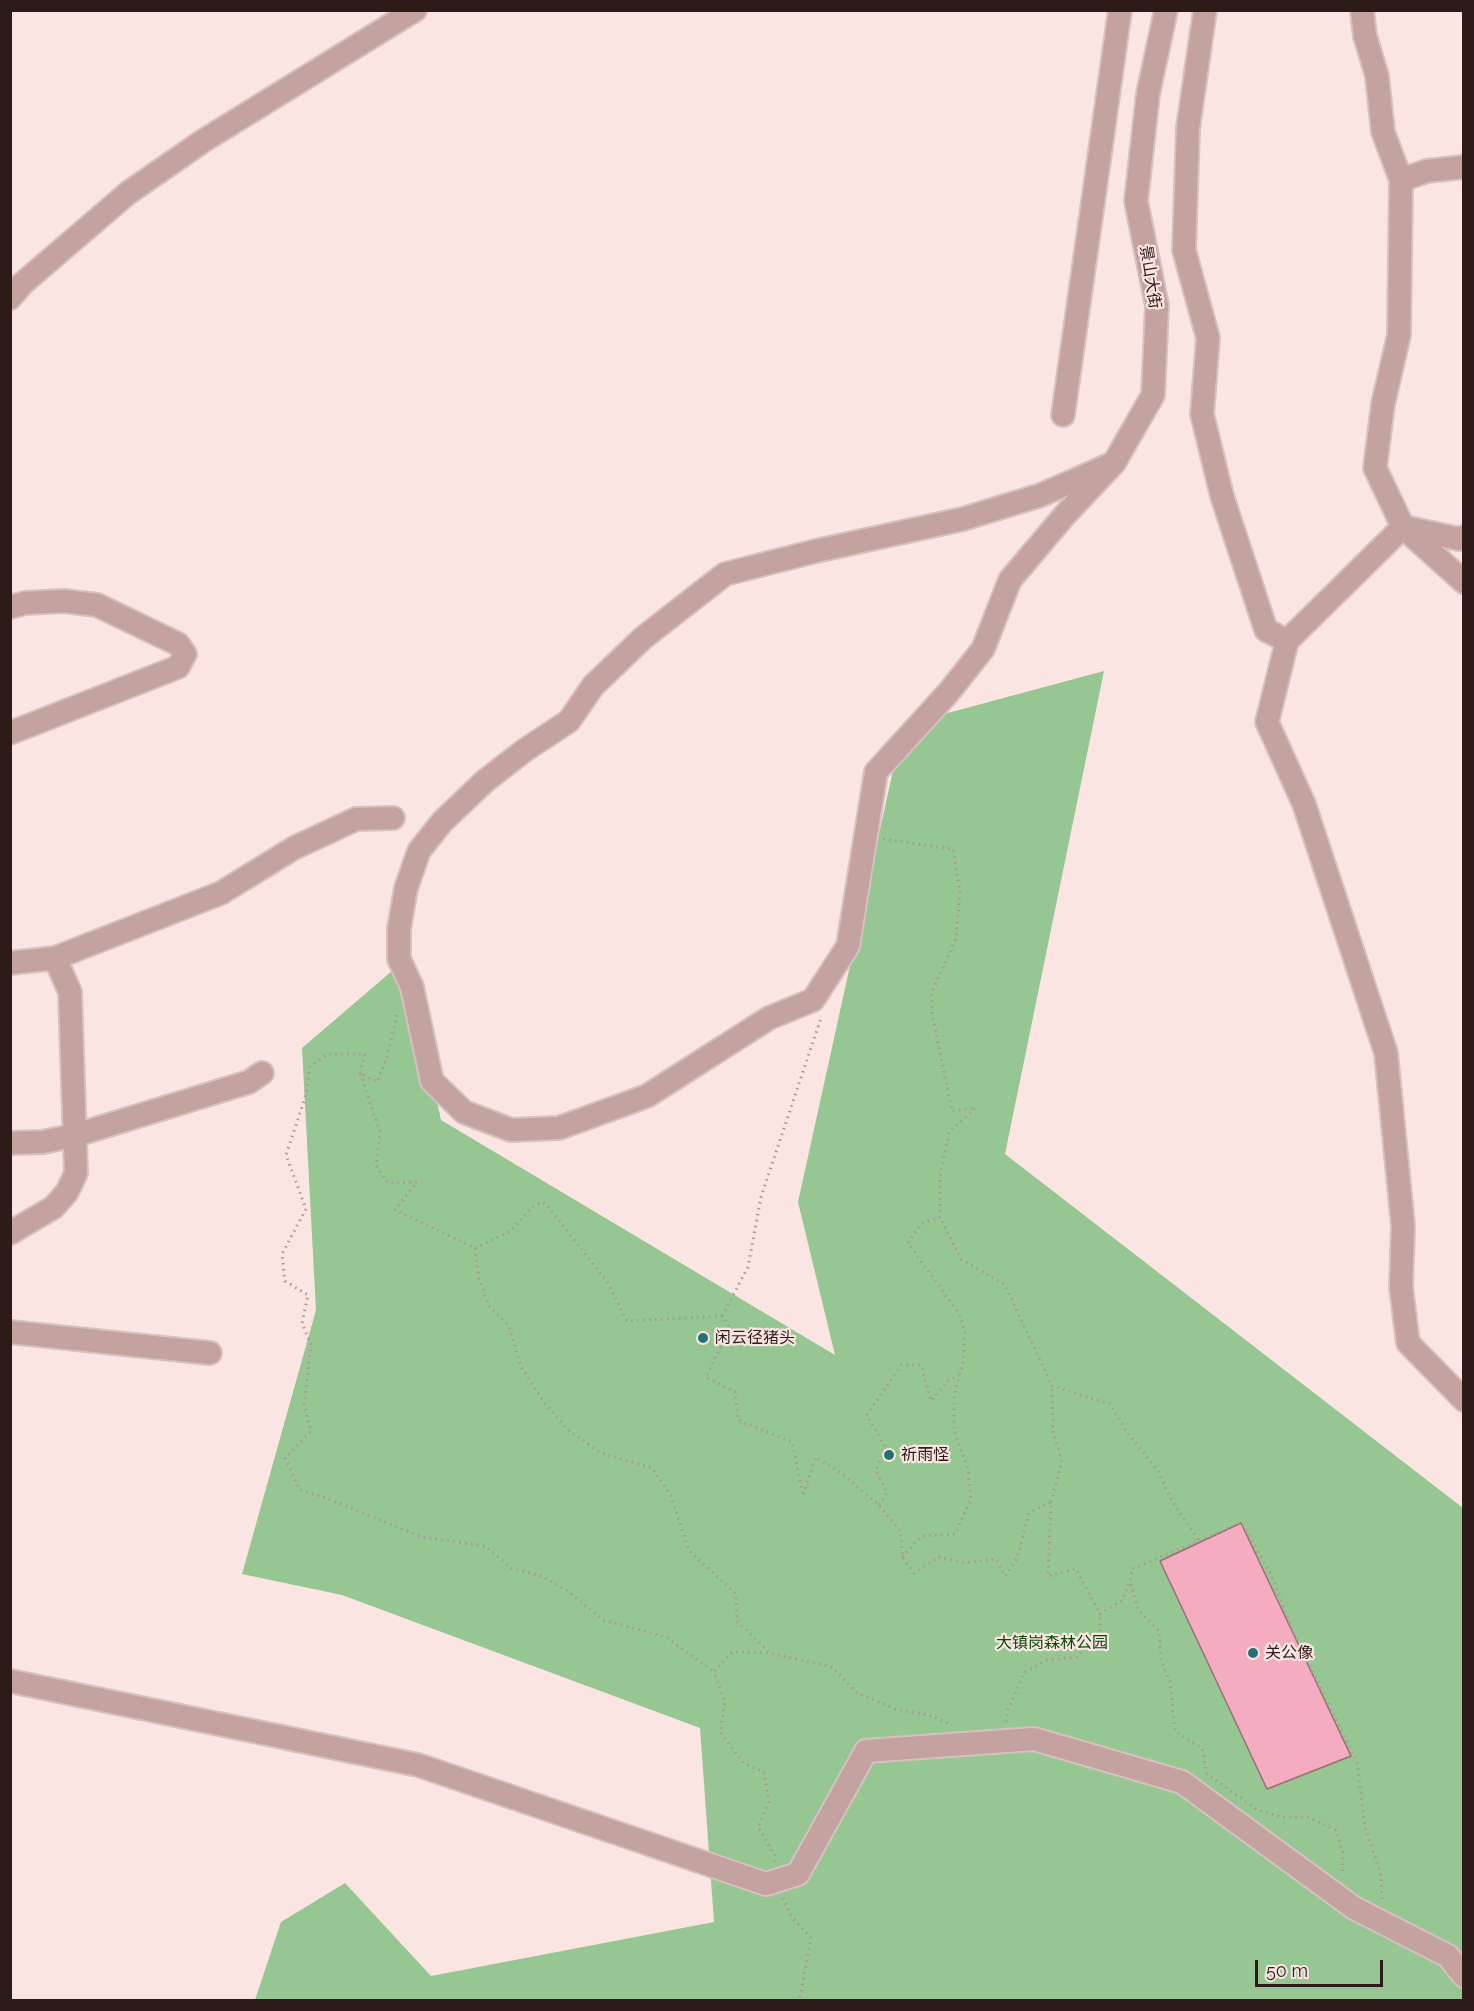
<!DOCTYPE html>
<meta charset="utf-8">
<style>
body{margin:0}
#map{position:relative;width:1474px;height:2011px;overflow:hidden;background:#fae5e3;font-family:Raleway,sans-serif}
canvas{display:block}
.frame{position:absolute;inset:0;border:12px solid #2d1b1a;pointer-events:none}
.scale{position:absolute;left:1255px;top:1960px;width:128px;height:27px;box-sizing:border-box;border:3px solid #2d1b1a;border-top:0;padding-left:8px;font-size:18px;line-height:21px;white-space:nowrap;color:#2d1b1a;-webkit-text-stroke:4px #fae5e3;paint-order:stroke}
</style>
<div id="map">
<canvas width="1474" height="2011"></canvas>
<div class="frame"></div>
<div class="scale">50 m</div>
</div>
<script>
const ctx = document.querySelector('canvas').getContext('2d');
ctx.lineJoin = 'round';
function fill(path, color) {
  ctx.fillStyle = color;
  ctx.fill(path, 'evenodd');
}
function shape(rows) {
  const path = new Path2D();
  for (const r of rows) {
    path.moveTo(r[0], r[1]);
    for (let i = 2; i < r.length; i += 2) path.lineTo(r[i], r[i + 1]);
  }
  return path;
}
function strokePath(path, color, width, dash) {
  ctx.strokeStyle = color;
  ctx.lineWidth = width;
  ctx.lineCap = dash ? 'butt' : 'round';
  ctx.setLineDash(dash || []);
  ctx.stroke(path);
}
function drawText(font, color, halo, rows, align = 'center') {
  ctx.font = font + ' Raleway,"Noto Sans SC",sans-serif';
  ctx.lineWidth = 4.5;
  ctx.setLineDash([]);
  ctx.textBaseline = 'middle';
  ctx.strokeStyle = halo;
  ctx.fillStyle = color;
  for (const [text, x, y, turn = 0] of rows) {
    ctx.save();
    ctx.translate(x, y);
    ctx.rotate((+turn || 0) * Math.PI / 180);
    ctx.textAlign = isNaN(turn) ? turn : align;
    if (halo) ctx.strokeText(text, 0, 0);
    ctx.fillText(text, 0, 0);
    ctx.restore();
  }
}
fill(shape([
 [1104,671,1005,1154,1463,1508,1463,2000,255,2000,281,1922,345,1883,431,1976,714,1922,700,1728,342,1595,242,1574,316,1310,302,1048,406,959,441,1120,835,1355,798,1202,903,725]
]), '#96c691');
const building = shape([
 [1241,1523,1351,1756,1267,1789,1160,1561,1241,1523]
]);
fill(building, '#f6acc0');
strokePath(building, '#9a6e79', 1.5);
const minor = shape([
 [1205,10,1188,128,1184,250,1208,338,1202,414,1222,496,1266,630,1287,641],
 [1362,10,1365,36,1377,76,1383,132,1401,180,1399,335,1383,404,1375,468,1403,527,1464,582],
 [1401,180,1427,171,1464,167],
 [10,298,22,284,128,193,203,141,415,10],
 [1063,415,1120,10],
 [1114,463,1041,495,963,519,816,551,725,574,643,638,593,686,569,721,525,750,485,781,442,822,419,851,406,888,399,929,399,959,412,987,432,1081,464,1112,511,1130,559,1128,647,1096,769,1018,813,1000,848,946,876,772,948,693,983,649,1010,580,1064,516,1114,463,1153,395,1157,306,1136,201,1148,94,1166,10],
 [1403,527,1287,641,1267,722,1304,804,1386,1053,1403,1226,1401,1287,1408,1343,1464,1400],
 [1404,527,1459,539,1464,537],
 [10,607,25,603,64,601,97,605,178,644,185,654,178,667,10,733],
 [10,963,55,958,221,893,294,848,356,819,393,818],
 [10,1143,43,1142,76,1135,249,1082,262,1073],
 [10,1233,54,1207,67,1192,76,1173,70,992,55,958],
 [10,1332,210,1353],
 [10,1681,418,1765,766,1884,798,1874,866,1751,1034,1739,1182,1782,1354,1908,1448,1956,1464,1976]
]);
strokePath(minor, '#d5c1bf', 26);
strokePath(shape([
 [883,839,953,849,960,891,956,939,931,994,933,1018,952,1111,976,1108,949,1132,940,1177,940,1217,961,1259,1005,1285,1052,1386,1110,1404,1126,1431,1157,1469,1172,1501,1200,1542],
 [397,1015,387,1057,377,1082,360,1073,380,1132,376,1165,388,1183,417,1182,395,1210,475,1248,511,1231,530,1209,541,1202,546,1204,608,1283,627,1321,722,1316,730,1328,706,1377,735,1392,738,1420,792,1442,803,1496,816,1457,841,1473,879,1505,901,1532,902,1557,914,1573,939,1557,965,1563,996,1559,1005,1576,1017,1558,1029,1513,1051,1502,1048,1576,1076,1569,1100,1614,1121,1601,1130,1582,1132,1569,1241,1523,1271,1574,1293,1632,1357,1762,1365,1827,1381,1875,1382,1899],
 [360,1073,365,1054,328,1054,310,1067,305,1098,286,1155,306,1209,282,1254,285,1281,308,1295,302,1323,311,1345,304,1405,311,1431,285,1458,300,1490,326,1498,422,1537,485,1546,511,1568,542,1576,569,1592,603,1620,666,1637,714,1672],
 [475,1248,479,1278,489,1306,509,1326,521,1367,543,1401,568,1430,601,1453,652,1468,671,1496,689,1551,736,1594,737,1621,768,1651],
 [722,1316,748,1267,761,1197,821,1018],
 [1051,1502,1062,1462,1053,1431,1052,1386],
 [879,1505,887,1493,876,1470,886,1449,867,1415,901,1365,921,1365,931,1401,948,1381,959,1375],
 [902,1557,922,1536,955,1534,971,1499,968,1469,954,1431,954,1396,963,1362,965,1332,959,1314,908,1243,921,1224,940,1217],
 [1131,1584,1138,1610,1159,1631,1161,1660,1170,1682,1175,1731,1202,1748,1207,1774,1256,1809,1280,1817,1308,1817,1336,1830,1343,1853,1342,1875],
 [1006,1722,1007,1712,1024,1673,1047,1660,1077,1657,1100,1632,1100,1614],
 [775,1862,775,1855,758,1827,769,1802,764,1772,744,1763,720,1732,725,1703,714,1672,732,1652,769,1653,832,1667,857,1693,898,1710,929,1715,952,1725],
 [783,1898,791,1916,811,1938,800,1997,802,2000]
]), '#ab9796', 3, [1.5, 4.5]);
strokePath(minor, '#c4a2a0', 22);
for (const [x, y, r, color] of [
 [703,1338,6,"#257075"],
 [889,1455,6,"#257075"],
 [1253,1653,6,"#257075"]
]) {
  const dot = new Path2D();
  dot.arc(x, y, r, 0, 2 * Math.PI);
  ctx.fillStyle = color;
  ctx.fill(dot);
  strokePath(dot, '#fae5e3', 2);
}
drawText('16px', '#2d1b1a', '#fae5e3', [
 ["景山大街",1150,277,81]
]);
drawText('16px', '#2d1b1a', '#fae5e3', [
 ["闲云径猪头",715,1338],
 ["祈雨怪",901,1455],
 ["关公像",1265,1653]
], 'left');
drawText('16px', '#044a01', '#fae5e3', [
 ["大镇岗森林公园",1052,1643]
]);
</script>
